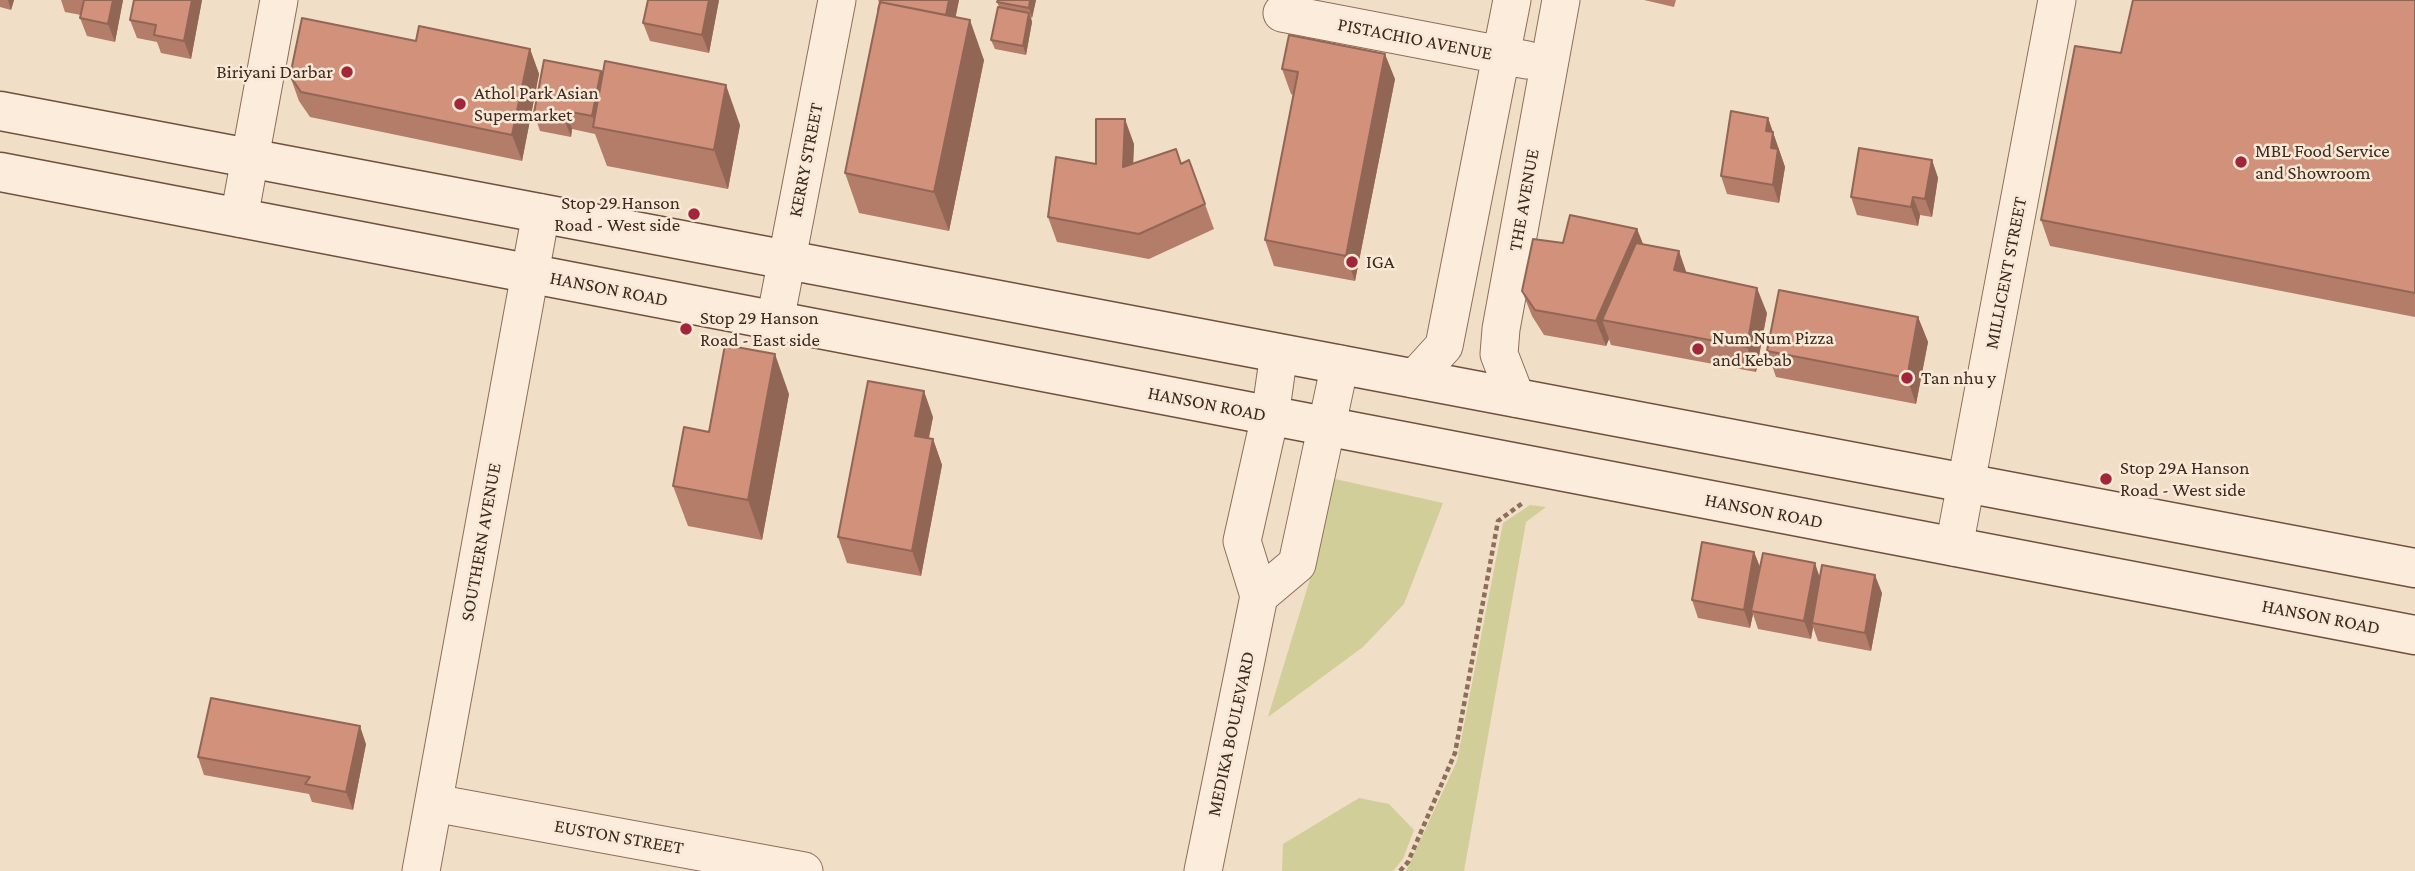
<!DOCTYPE html>
<style>
body{margin:0}
canvas{display:block;background:#f1dec6}
</style>
<canvas width="2415" height="871"></canvas>
<script>
const ctx = document.querySelector('canvas').getContext('2d');
ctx.lineJoin = 'round';
function fill(path, color) {
  ctx.fillStyle = color;
  ctx.fill(path, 'evenodd');
}
function shape(rows) {
  const path = new Path2D();
  for (const r of rows) {
    path.moveTo(r[0], r[1]);
    for (let i = 2; i < r.length; i += 2) path.lineTo(r[i], r[i + 1]);
  }
  return path;
}
function strokePath(path, color, width, dash) {
  ctx.strokeStyle = color;
  ctx.lineWidth = width;
  ctx.lineCap = dash ? 'butt' : 'round';
  ctx.setLineDash(dash || []);
  ctx.stroke(path);
}
function drawText(font, color, halo, rows, align = 'center') {
  ctx.font = font + ' "Crimson Pro",serif';
  ctx.lineWidth = 5;
  ctx.setLineDash([]);
  ctx.textBaseline = 'middle';
  ctx.strokeStyle = halo;
  ctx.fillStyle = color;
  for (const [text, x, y, turn = 0] of rows) {
    ctx.save();
    ctx.translate(x, y);
    ctx.rotate((+turn || 0) * Math.PI / 180);
    ctx.textAlign = isNaN(turn) ? turn : align;
    if (halo) ctx.strokeText(text, 0, 0);
    ctx.fillText(text, 0, 0);
    ctx.restore();
  }
}
fill(shape([
 [1335,479,1443,503,1404,604,1363,647,1268,717,1310,579,1328,488],
 [1530,505,1546,507,1526,522,1464,871,1406,871,1457,761,1503,523],
 [1359,798,1389,804,1414,830,1403,859,1393,871,1282,871,1283,844]
]), '#d1ce99');
const street = shape([
 [1282,13,1527,60],
 [239,218,279,0],
 [775,321,837,0],
 [1414,379,1444,346,1512,0],
 [1516,398,1499,354,1501,329,1561,0],
 [1954,547,2057,0],
 [1259,596,1297,564,1340,364],
 [434,803,804,871],
 [421,871,541,213],
 [1203,871,1259,596,1242,541,1270,416,1279,353]
]);
const secondary = shape([
 [0,111,2415,568],
 [0,172,2415,635]
]);
strokePath(street, '#8e6e5a', 39);
strokePath(secondary, '#704f3d', 41);
strokePath(shape([
 [1400,871,1408,862,1455,753,1498,521,1524,502]
]), '#8e6e5a', 4.5, [5, 3.5]);
strokePath(street, '#fbecdb', 37);
strokePath(secondary, '#fbecdb', 38);
fill(shape([
 [0,0,14,0,11,10,0,7],
 [61,0,123,0,115,42,87,36,80,18,81,15,65,12],
 [134,0,202,0,191,59,161,53,157,42,137,38,130,20],
 [719,0,709,53,650,41,643,23],
 [878,0,959,0,955,17,984,60,949,231,859,213,845,173,880,5],
 [998,0,1036,0,1032,18,1031,17,1032,22,1026,55,995,49,991,40,999,7,997,2],
 [1644,0,1676,0,1674,7],
 [2415,0,2415,317,2050,246,2041,220,2121,53],
 [416,41,530,49,539,74,522,161,310,117,299,101,290,76],
 [1282,69,1395,79,1355,281,1274,266,1265,240,1293,95,1291,94],
 [601,71,603,75,740,125,728,189,607,166,595,134,572,129,571,137,540,131,534,113],
 [1768,118,1785,167,1779,203,1727,194,1721,176],
 [1134,144,1133,163,1181,163,1189,160,1214,229,1149,259,1057,242,1048,217,1096,164],
 [1932,160,1938,178,1932,217,1920,215,1918,226,1857,215,1851,197],
 [1637,229,1643,244,1687,273,1767,313,1756,372,1611,345,1609,339,1606,346,1544,335,1532,316,1522,291,1563,243],
 [1918,317,1928,342,1916,404,1776,377,1767,351],
 [789,394,762,540,688,526,673,486,709,432],
 [933,417,929,438,933,439,942,465,921,576,847,563,838,537],
 [1754,552,1760,567,1820,578,1882,593,1871,651,1818,641,1813,627,1811,639,1758,629,1753,614,1750,628,1698,618,1692,600],
 [366,744,353,810,312,802,309,794,204,775,198,757]
]), '#b47d69');
fill(shape([
 [8,0,14,0,11,10],
 [113,0,123,0,115,42,108,24],
 [192,0,202,0,191,59,184,41],
 [709,0,719,0,709,53,702,35],
 [949,0,959,0,951,41,944,23],
 [1030,0,1036,0,1032,18,1029,8],
 [1029,13,1032,22,1026,55,1023,46],
 [970,20,984,60,949,231,934,192],
 [530,49,539,74,522,161,512,135],
 [1385,54,1395,79,1355,281,1346,256],
 [601,71,608,89,597,128,592,116],
 [726,85,740,125,728,189,714,150],
 [566,111,572,129,571,137,564,119],
 [1768,118,1785,167,1779,203,1773,185,1771,148,1766,131],
 [1125,119,1134,144,1132,192,1123,167],
 [1932,160,1938,178,1932,217,1925,199],
 [1913,197,1920,215,1918,226,1911,207],
 [1637,229,1647,254,1602,320,1609,339,1606,346,1596,321],
 [1679,251,1688,277,1674,270],
 [1757,288,1767,313,1756,372,1747,347],
 [1918,317,1928,342,1916,404,1907,378],
 [775,354,789,394,762,540,748,500],
 [924,391,933,417,924,461,915,436],
 [933,439,942,465,921,576,912,551],
 [1754,552,1761,570,1751,611,1753,614,1750,628,1744,610],
 [1815,563,1821,581,1812,623,1813,627,1811,639,1804,621],
 [1875,575,1882,593,1871,651,1865,633],
 [360,726,366,744,353,810,346,792]
]), '#926655');
const building = shape([
 [84,0,113,0,108,24,80,18,84,0],
 [134,0,192,0,184,41,154,35,156,25,130,20,134,0],
 [648,0,709,0,702,35,643,23,648,0],
 [881,0,949,0,946,15,880,2,878,10,881,0],
 [998,0,1030,0,1029,8,997,2,998,0],
 [2133,0,2415,0,2415,293,2041,220,2075,46,2121,53,2133,0],
 [880,2,970,20,934,192,845,173,880,2],
 [998,7,1029,13,1023,46,991,40,998,7],
 [302,18,416,41,419,26,530,49,512,135,301,92,290,76,302,18],
 [1289,35,1385,54,1346,256,1265,240,1298,72,1282,69,1289,35],
 [544,60,601,71,592,116,566,111,564,119,534,113,544,60],
 [605,61,726,85,714,150,593,127,605,61],
 [1731,111,1768,118,1766,131,1773,132,1771,148,1778,149,1773,185,1721,176,1731,111],
 [1096,119,1125,119,1123,167,1176,149,1181,164,1189,160,1205,204,1139,234,1048,217,1056,157,1096,164,1096,119],
 [1859,148,1932,160,1925,199,1913,197,1911,207,1851,197,1859,148],
 [1570,215,1637,229,1596,321,1535,310,1522,291,1533,239,1563,243,1570,215],
 [1636,243,1679,251,1674,270,1757,288,1747,347,1602,320,1636,243],
 [1779,290,1918,317,1907,378,1767,351,1779,290],
 [725,345,775,354,748,500,673,486,684,427,709,432,725,345],
 [868,381,924,391,915,436,933,439,912,551,838,537,868,381],
 [1702,542,1754,552,1744,610,1692,600,1702,542],
 [1763,553,1815,563,1804,621,1751,611,1763,553],
 [1822,565,1875,575,1865,633,1812,623,1822,565],
 [211,698,360,726,346,792,305,784,310,777,198,757,211,698]
]);
fill(building, '#d1917a');
strokePath(building, '#926655', 2);
for (const [x, y, r, color] of [
 [347,72,7,"#a1263a"],
 [460,104,7,"#a1263a"],
 [2241,162,7,"#a1263a"],
 [694,214,7,"#a1263a"],
 [1352,262,7,"#a1263a"],
 [686,329,7,"#a1263a"],
 [1698,349,7,"#a1263a"],
 [1907,378,7,"#a1263a"],
 [2106,479,7,"#a1263a"]
]) {
  const dot = new Path2D();
  dot.arc(x, y, r, 0, 2 * Math.PI);
  ctx.fillStyle = color;
  ctx.fill(dot);
  strokePath(dot, '#f8e9d7', 2.5);
}
drawText('19px', '#3e291f', '#f8e9d7', [
 ["PISTACHIO AVENUE",1415,39,11],
 ["KERRY STREET",806,160,-79],
 ["THE AVENUE",1524,200,-80],
 ["MILLICENT STREET",2006,273,-79],
 ["HANSON ROAD",609,289,11],
 ["HANSON ROAD",1207,404,11],
 ["HANSON ROAD",1764,511,11],
 ["SOUTHERN AVENUE",481,542,-80],
 ["HANSON ROAD",2321,617,11],
 ["MEDIKA BOULEVARD",1231,734,-78],
 ["EUSTON STREET",619,837,10]
]);
drawText('19px', '#3e291f', '#f8e9d7', [
 ["Biriyani Darbar",333,72,"right"],
 ["Athol Park Asian",474,93],
 ["Supermarket",474,115],
 ["MBL Food Service",2255,151],
 ["and Showroom",2255,173],
 ["Stop 29 Hanson",680,203,"right"],
 ["Road - West side",680,225,"right"],
 ["IGA",1366,262],
 ["Stop 29 Hanson",700,318],
 ["Road - East side",700,340],
 ["Num Num Pizza",1712,338],
 ["and Kebab",1712,360],
 ["Tan nhu y",1921,378],
 ["Stop 29A Hanson",2120,468],
 ["Road - West side",2120,490]
], 'left');
</script>
